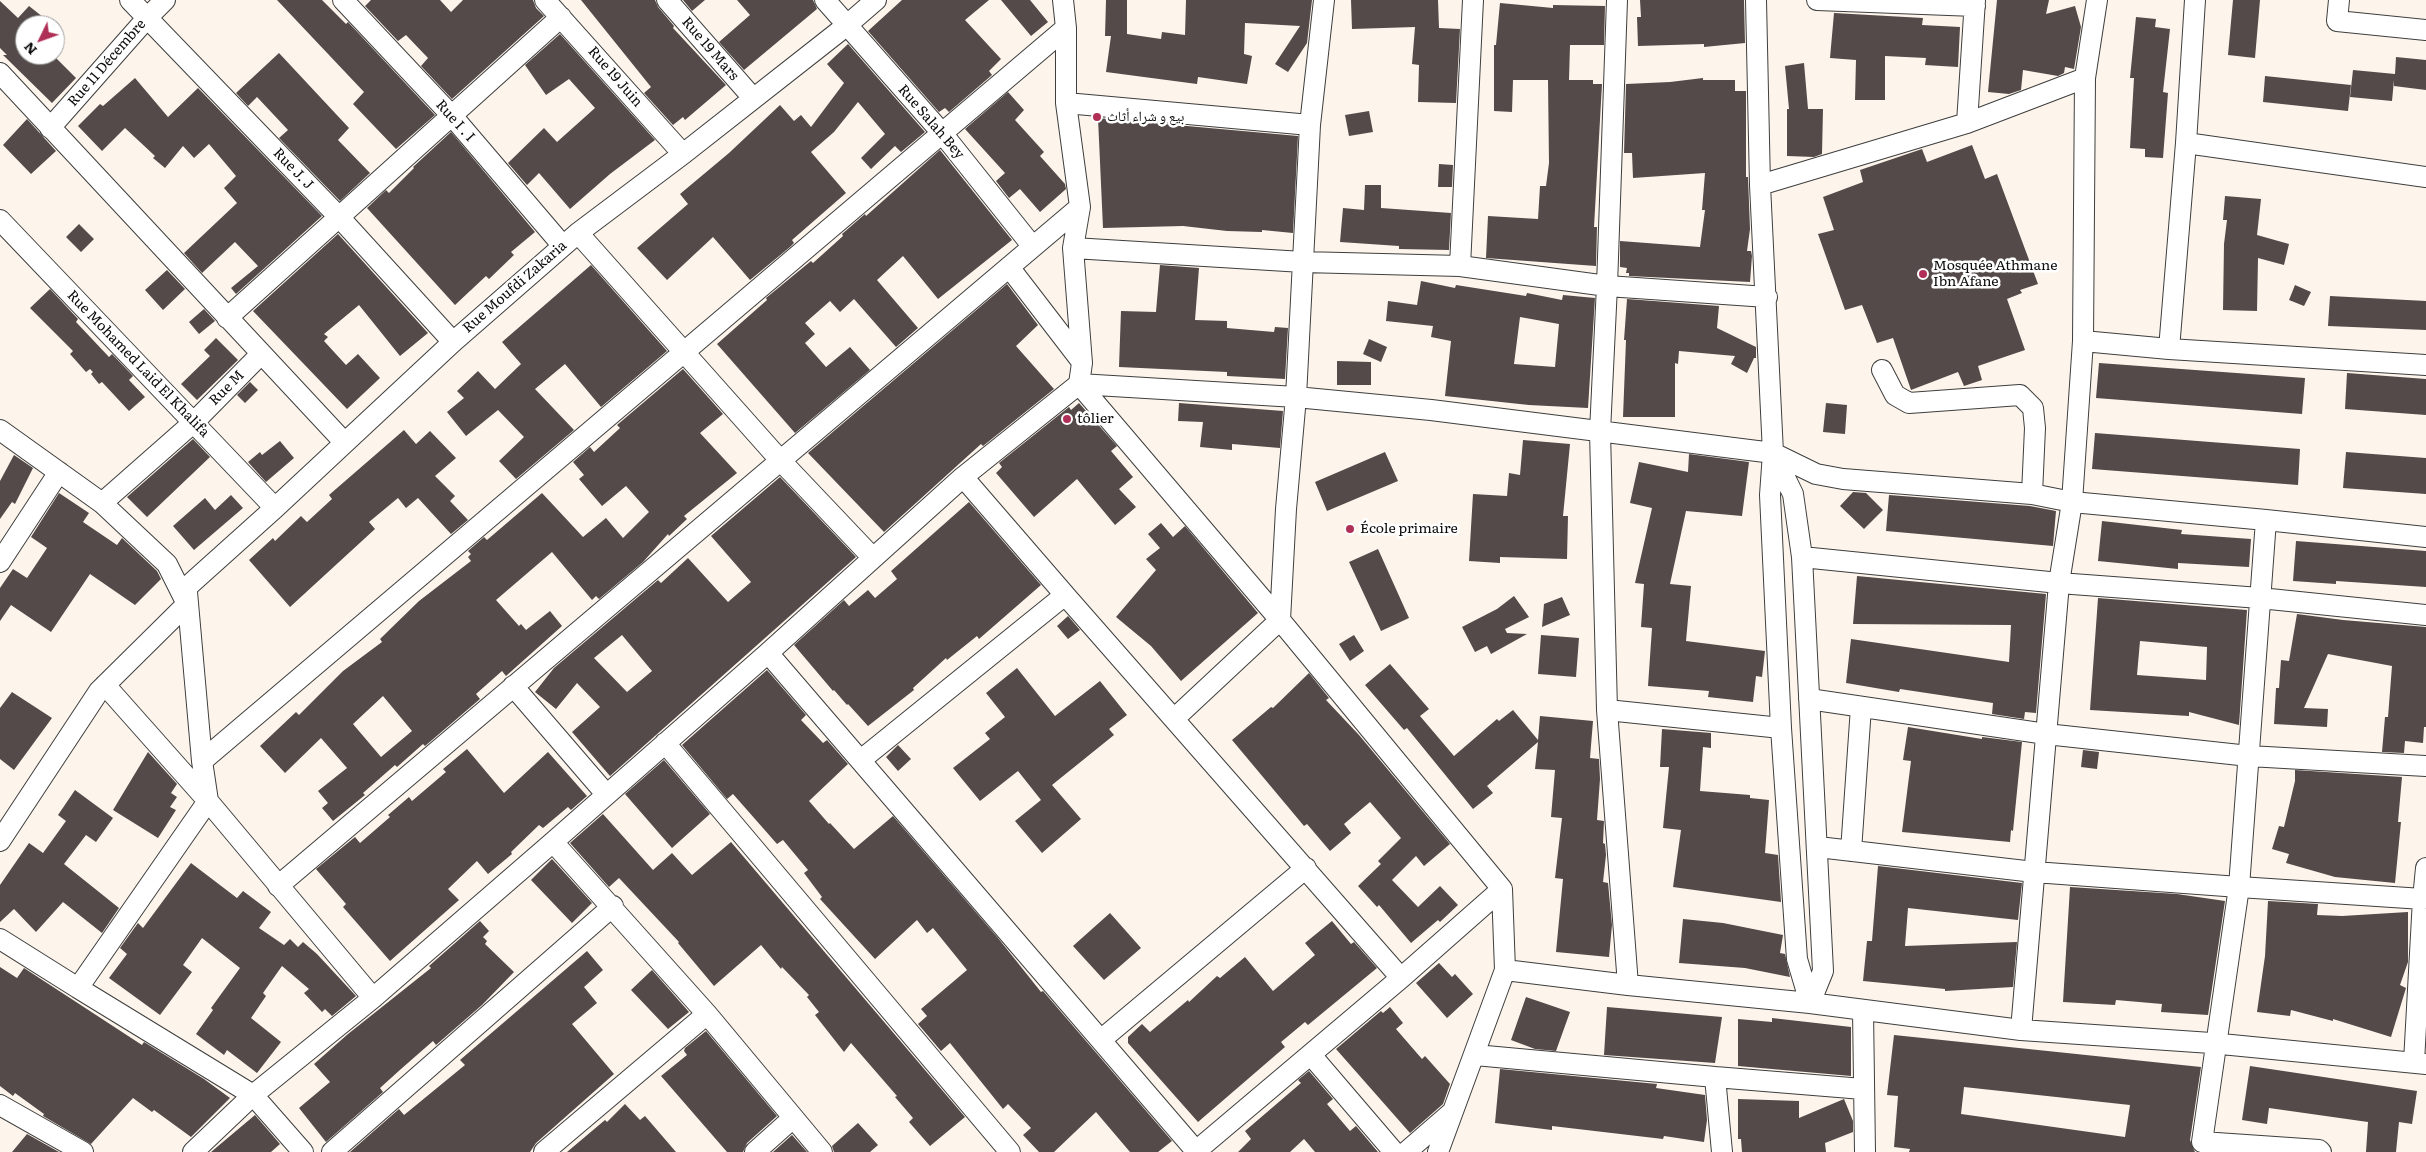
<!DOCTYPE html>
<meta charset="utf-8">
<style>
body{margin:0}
#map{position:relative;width:2426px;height:1152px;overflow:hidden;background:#fdf5eb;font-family:Literata,serif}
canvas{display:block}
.north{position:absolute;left:15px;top:15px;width:50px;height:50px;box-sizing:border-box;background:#fff;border:1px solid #9d9d9d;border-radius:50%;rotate:228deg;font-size:14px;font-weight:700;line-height:20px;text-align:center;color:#0b0b0b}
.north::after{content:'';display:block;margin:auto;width:18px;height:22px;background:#af2f56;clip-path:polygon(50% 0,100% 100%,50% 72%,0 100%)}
</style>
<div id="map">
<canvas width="2426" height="1152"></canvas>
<div class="north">N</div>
</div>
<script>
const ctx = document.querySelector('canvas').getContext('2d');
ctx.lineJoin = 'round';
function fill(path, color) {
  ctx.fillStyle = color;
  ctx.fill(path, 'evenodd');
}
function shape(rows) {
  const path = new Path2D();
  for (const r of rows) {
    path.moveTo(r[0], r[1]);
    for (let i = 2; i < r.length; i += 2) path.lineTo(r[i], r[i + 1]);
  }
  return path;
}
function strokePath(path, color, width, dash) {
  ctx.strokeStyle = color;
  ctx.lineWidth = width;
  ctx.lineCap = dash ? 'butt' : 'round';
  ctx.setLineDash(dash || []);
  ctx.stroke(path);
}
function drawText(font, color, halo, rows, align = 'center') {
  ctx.font = font + ' Literata,"Noto Naskh Arabic",serif';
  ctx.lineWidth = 5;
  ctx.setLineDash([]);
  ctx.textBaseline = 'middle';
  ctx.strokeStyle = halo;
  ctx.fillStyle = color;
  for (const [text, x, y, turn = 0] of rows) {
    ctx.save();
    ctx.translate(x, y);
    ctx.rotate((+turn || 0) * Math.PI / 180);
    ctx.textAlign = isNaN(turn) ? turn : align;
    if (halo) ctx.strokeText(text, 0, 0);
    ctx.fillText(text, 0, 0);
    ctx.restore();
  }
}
fill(shape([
 [277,0,322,0,346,24,348,22,435,115,396,149,353,104,364,92],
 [371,0,440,0,451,12,463,0,533,0,536,8,544,16,452,99,421,66,428,58,406,35,398,41,365,6],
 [581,0,655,0,658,7,674,26,673,28,726,85,685,120,683,117,673,125,644,93,651,87],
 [683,0,705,0,692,11],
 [737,0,813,0,817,9,744,70,719,42,750,15],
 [902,0,989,0,965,20,1001,59,989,71,992,75,949,112,945,108,939,112,868,31],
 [1001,0,1030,0,1048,22,1031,36],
 [1106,0,1127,0,1127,34,1161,39,1162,32,1185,35,1186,0,1312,0,1307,43,1288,72,1275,64,1300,26,1245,23,1244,54,1252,56,1247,84,1198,77,1197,84,1106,72,1111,36,1105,36],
 [1351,0,1438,0,1439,28,1460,29,1456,103,1418,102,1419,65,1412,64,1415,27,1352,29],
 [1640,0,1744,0,1745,43,1704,47,1704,44,1638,46,1637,17,1641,17],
 [1997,0,2049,0,2046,14,2075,6,2081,27,2074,69,2065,67,2064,73,2058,76,2023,70,2021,90,2009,94,1988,92],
 [2233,0,2260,0,2255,58,2228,55],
 [0,1,18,18,29,6,53,25,24,25,25,55,53,55,76,78,52,103,3,55,7,55,0,48],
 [1500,3,1553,8,1553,5,1605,6,1604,45,1570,45,1569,80,1593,80,1593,84,1602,84,1594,227,1597,227,1596,266,1486,258,1488,216,1538,219,1540,186,1546,186,1549,163,1548,80,1513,80,1512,112,1494,111,1494,45,1496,45],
 [1834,13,1923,18,1922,25,1960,27,1958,67,1925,65,1926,58,1885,56,1885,100,1855,100,1856,60,1830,58],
 [2136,17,2156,19,2155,27,2170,29,2163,92,2168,93,2163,158,2145,157,2145,149,2130,148,2134,78,2130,78],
 [560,34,655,140,610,174,570,209,539,173,527,185,508,163,544,128,557,142,595,108,569,79,546,95,525,65],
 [848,44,925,132,901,152,895,146,871,169,861,158,885,134,858,102,834,132,811,152,846,193,792,240,794,243,790,247,750,280,713,237,667,280,637,248,688,204,680,194,729,153,780,105,794,121,801,115,811,127,844,83,827,64],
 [279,53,349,128,338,140,370,173,340,201,279,138,288,130,257,97,248,106,236,93],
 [2396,57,2426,60,2426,90,2394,86,2394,80,2392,101,2350,97,2353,70,2395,74],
 [1804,63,1808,109,1823,109,1822,154,1814,157,1787,156,1787,109,1789,109,1785,66],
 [2265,76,2351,85,2348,111,2263,102],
 [135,78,168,117,198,88,322,216,236,294,231,288,258,266,235,242,202,273,184,253,237,203,224,188,236,176,209,144,194,158,183,146,165,168,153,158,155,156,125,128,102,151,78,126,100,104,103,106],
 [1703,78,1703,80,1735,80,1735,91,1746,91,1746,177,1748,177,1750,229,1747,251,1751,251,1752,256,1750,282,1629,276,1629,273,1626,273,1627,268,1620,267,1620,241,1700,247,1705,210,1702,210,1705,173,1633,178,1632,153,1624,153,1626,84,1670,82],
 [1008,92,1024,110,1015,120,1044,152,1040,156,1065,184,1066,189,1040,212,1020,189,1009,198,996,181,1005,173,965,129],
 [1369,111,1373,132,1349,136,1345,115],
 [1098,118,1298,136,1293,233,1262,230,1262,232,1227,231,1183,226,1103,228],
 [27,119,56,151,31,174,3,145],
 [451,132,535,232,511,252,514,255,489,279,486,276,455,305,367,208,386,190,389,193,414,168,413,167],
 [1972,145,1985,179,1997,174,2038,284,2020,290,2022,293,2007,299,2025,350,1978,366,1982,380,1964,386,1958,372,1911,390,1893,338,1877,343,1862,305,1845,310,1818,234,1834,230,1823,197,1863,182,1860,170,1922,149,1927,162],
 [940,150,1012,240,938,299,903,256,877,280,918,328,896,347,854,299,840,312,830,301,805,323,815,334,805,343,826,367,850,347,870,370,795,433,717,344,767,300,766,298,811,261,813,263,843,236,842,234,865,214,866,216],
 [1439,164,1453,165,1452,187,1438,187],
 [1365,185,1381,185,1381,208,1451,213,1449,250,1399,249,1399,246,1340,242,1343,208,1364,210],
 [2225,196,2261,199,2257,235,2289,244,2284,265,2258,258,2257,311,2223,310,2224,244,2227,220,2223,220],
 [79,224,94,239,81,252,66,237],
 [338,234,428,333,400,356,359,305,324,334,328,337,324,341,346,365,358,354,380,378,347,409,253,311],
 [591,265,667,351,601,407,565,364,535,389,574,430,516,479,499,461,524,437,498,410,466,436,447,412,464,398,457,391,478,371,495,389,521,364,502,342],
 [1160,265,1199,268,1195,320,1227,321,1227,328,1274,332,1275,327,1288,328,1285,379,1227,376,1227,372,1119,367,1121,311,1156,312],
 [167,270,185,289,163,310,145,290],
 [1421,281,1455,288,1456,285,1526,296,1527,293,1562,300,1563,295,1595,298,1588,408,1529,405,1445,396,1451,341,1431,337,1433,326,1386,321,1388,301,1417,305],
 [1520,317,1559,324,1555,367,1514,364],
 [1007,284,1038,325,1016,346,1054,389,983,446,981,444,884,532,808,453],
 [2295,285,2311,292,2304,306,2289,300],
 [50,289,78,319,76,322,109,357,112,354,133,376,129,380,145,397,129,411,102,382,99,384,91,374,93,372,90,369,86,372,70,354,73,351,30,308],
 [2330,296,2426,301,2426,330,2328,326],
 [1627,299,1719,306,1717,328,1756,347,1756,358,1754,358,1747,373,1731,364,1735,356,1679,351,1678,364,1675,363,1675,417,1623,417,1626,340,1624,340],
 [204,309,215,321,199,334,189,322],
 [216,338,238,360,197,400,181,384,210,356,204,350],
 [1369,339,1387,347,1381,362,1363,354],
 [1337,361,1371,362,1371,385,1337,385],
 [2099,363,2305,378,2302,414,2096,398],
 [683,369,723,414,700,433,737,473,684,516,687,519,669,536,668,534,643,562,599,599,596,596,592,600,552,552,496,600,519,626,521,624,526,630,550,611,562,626,506,676,502,671,476,694,480,699,425,746,423,744,397,767,395,765,363,793,365,795,333,821,322,808,328,803,318,791,347,768,321,738,285,773,260,746,296,712,299,715,343,671,382,642,380,639,419,601,471,561,468,557,471,554,468,551,484,537,487,540,542,493,583,537,606,518,623,538,649,512,626,486,602,506,579,479,584,475,573,462,590,447,594,452,620,428,617,425],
 [383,696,412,731,381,757,353,724],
 [2347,373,2426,379,2426,415,2345,409],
 [250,382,258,390,245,403,237,395],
 [1079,403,1117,446,1111,451,1133,477,1119,489,1136,507,1115,525,1077,479,1034,517,996,473,1002,467,999,463,1069,407,1071,410],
 [1179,403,1283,411,1280,448,1232,444,1232,450,1200,447,1203,422,1178,421],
 [1826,403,1847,405,1845,434,1823,432],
 [404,430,416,444,430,431,456,458,435,476,455,496,450,501,468,520,451,534,418,498,406,508,398,498,369,522,375,529,290,607,249,560,273,538,275,541,301,516,307,522,332,499,329,495],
 [2095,433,2300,449,2298,485,2092,469],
 [193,439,210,457,147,517,127,497],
 [1523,440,1570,444,1563,516,1568,516,1567,559,1500,557,1500,563,1469,561,1473,494,1507,496,1509,473,1520,475],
 [280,441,294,458,266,482,248,462,260,452,262,455],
 [1385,452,1398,481,1327,511,1315,482],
 [2346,452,2426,458,2426,494,2343,488],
 [1689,454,1749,462,1742,516,1686,511,1670,584,1691,586,1686,641,1765,651,1762,677,1756,676,1753,702,1708,697,1709,691,1648,686,1652,628,1641,627,1644,584,1635,583,1652,508,1630,503,1639,462,1688,472],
 [14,455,33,468,15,504,12,502,0,519,0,481],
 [780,477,856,557,610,776,572,732,600,707,577,683,556,709,535,692,554,668,658,580,661,583,688,558,728,602,751,582,711,536],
 [622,635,652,671,627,692,594,658],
 [1853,492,1866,493,1883,510,1864,529,1840,506],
 [59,493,89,513,83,522,117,545,122,538,157,571,161,579,135,605,90,574,51,632,11,605,0,621,0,588,13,569,27,578,47,548,31,537],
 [231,495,243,508,194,550,173,526,205,498,215,510],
 [1889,495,2030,506,2056,511,2053,546,1886,531],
 [969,502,1041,585,979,639,977,636,947,660,946,658,913,688,914,690,868,726,848,704,847,705,834,690,833,691,794,645,844,600,849,606,868,590,875,598,897,579,891,571],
 [2102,521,2182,530,2181,534,2251,539,2249,567,2178,563,2178,569,2098,561],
 [1161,523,1173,537,1185,526,1258,613,1181,681,1151,646,1116,617,1156,570,1146,559,1160,548,1148,534],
 [2296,541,2426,551,2426,587,2336,581,2336,584,2293,581],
 [1378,549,1409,618,1381,631,1349,562],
 [1857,576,2046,594,2036,713,2025,712,2024,719,1992,714,1993,703,1900,689,1899,692,1846,683,1851,639,2009,662,2011,625,1853,624],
 [1514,596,1529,617,1505,629,1507,633,1527,634,1491,654,1487,646,1475,652,1462,627,1497,609],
 [1562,597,1570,615,1542,627,1544,604],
 [2098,598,2247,610,2239,725,2189,712,2189,716,2090,710],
 [2140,641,2207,647,2206,680,2137,675],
 [2297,614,2343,620,2426,627,2426,727,2424,727,2423,743,2405,741,2404,753,2382,752,2385,717,2388,717,2392,666,2328,654,2304,708,2328,709,2327,727,2274,724,2276,688,2279,688,2281,660,2289,661],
 [1068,616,1080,630,1068,639,1057,626],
 [1354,635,1364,651,1350,661,1339,644],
 [1541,635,1579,638,1576,677,1538,674],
 [1390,664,1429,709,1420,716,1454,756,1497,719,1499,721,1513,710,1538,740,1540,716,1593,721,1590,758,1599,759,1600,779,1597,820,1604,821,1603,843,1605,844,1606,855,1603,882,1608,883,1612,925,1609,957,1556,952,1563,879,1555,878,1562,818,1551,817,1555,770,1535,769,1538,742,1487,786,1493,793,1473,809,1407,728,1404,730,1365,685],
 [1017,668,1055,716,1100,681,1127,715,1109,729,1114,735,1052,785,1081,819,1042,853,1015,821,1041,800,1018,771,980,801,953,768,990,739,985,733,1005,717,986,693],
 [767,670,806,715,801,720,823,743,827,740,848,764,809,801,829,824,830,823,854,849,893,816,998,938,1041,992,1043,991,1172,1141,1158,1152,1130,1152,1096,1112,1054,1152,1039,1152,1023,1135,1031,1128,1008,1104,1003,1109,950,1043,941,1051,918,1024,927,1016,921,1009,967,970,933,928,927,933,917,920,875,959,820,899,822,897,804,873,808,870,783,840,777,844,733,794,727,799,682,745],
 [1309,673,1329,698,1326,700,1359,735,1450,844,1424,866,1416,856,1392,880,1418,907,1440,886,1458,905,1440,922,1438,920,1411,943,1379,905,1377,907,1358,886,1381,864,1378,861,1401,838,1370,802,1344,824,1351,833,1330,851,1307,824,1304,826,1232,740,1271,707,1273,708],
 [12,692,52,718,14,770,0,759,0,708],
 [1908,727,1982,739,1982,737,2022,742,2013,831,2011,830,2010,842,1902,832,1911,761,1903,760],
 [1662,729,1711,733,1711,748,1703,747,1700,791,1750,795,1750,798,1769,800,1765,853,1778,855,1781,902,1673,887,1681,830,1663,828,1669,767,1660,767],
 [898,745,911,759,898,771,886,757],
 [467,749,504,793,548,752,587,796,571,810,568,807,543,828,539,825,511,852,512,854,488,874,477,861,448,889,459,900,390,961,343,907,346,904,316,869,355,837,360,843,390,817,388,815,409,797,412,801,446,772,443,769],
 [2083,750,2099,752,2097,769,2081,767],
 [148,752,177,784,171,793,177,797,170,807,176,810,158,838,113,810],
 [664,760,710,814,672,848,625,794],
 [2295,770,2402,777,2398,822,2401,822,2395,883,2335,877,2286,863,2289,854,2272,849,2279,826,2284,827,2295,781],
 [75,790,113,818,96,842,86,835,64,864,119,908,102,933,63,902,36,932,14,909,0,922,0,885,29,843,43,853,66,821,58,815],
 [603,814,653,870,672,853,692,875,731,842,965,1117,930,1146,909,1122,913,1118,895,1097,897,1096,851,1043,844,1052,815,1015,819,1012,807,997,809,995,782,967,781,969,761,945,714,986,678,943,679,942,619,878,609,887,570,843],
 [552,859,592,903,572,923,531,880],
 [191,863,237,898,243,891,271,912,259,928,284,945,290,939,298,947,303,942,317,954,356,996,332,1016,325,1009,322,1012,304,993,309,989,282,966,263,993,266,996,251,1018,281,1042,257,1073,227,1050,224,1055,196,1034,213,1010,211,1008,240,968,202,938,183,965,192,972,160,1015,109,978,127,954,120,948,138,923,143,928],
 [1878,866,2022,883,2018,920,1908,908,1905,946,2017,942,2013,987,1945,991,1945,989,1863,981,1867,941,1872,941],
 [2070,887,2177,894,2225,901,2208,1015,2161,1012,2162,1004,2116,1000,2115,1005,2063,1002],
 [2268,901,2318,904,2317,915,2342,916,2408,912,2408,962,2400,985,2406,988,2391,1037,2333,1019,2333,1021,2291,1010,2290,1016,2257,1012,2265,956],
 [1110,913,1141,948,1104,980,1073,946],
 [1683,919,1723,923,1783,935,1780,953,1785,954,1790,977,1745,968,1679,963],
 [480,921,489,931,483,937,487,941,485,944,514,972,482,1005,436,1045,433,1041,401,1069,380,1088,383,1092,326,1142,299,1108,330,1082,314,1064,348,1034,431,968,429,966],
 [1332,921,1351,944,1354,942,1377,968,1308,1025,1305,1022,1281,1042,1285,1047,1198,1122,1128,1043,1128,1037,1142,1024,1150,1032,1188,1000,1189,1002,1217,976,1220,978,1245,957,1273,991,1315,955,1305,943],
 [587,951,603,970,584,987,597,1003,572,1024,614,1074,536,1143,530,1152,350,1152,399,1109,404,1115,465,1065,460,1060],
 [1439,963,1452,977,1455,974,1473,994,1447,1018,1416,983],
 [0,967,17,978,24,968,142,1045,144,1042,204,1079,230,1098,191,1137,154,1110,152,1112,133,1098,91,1144,43,1116,44,1114,15,1093,13,1096,0,1086],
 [652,970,689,1012,668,1029,631,990],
 [1526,997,1570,1012,1556,1051,1535,1049,1511,1040],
 [1390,1007,1403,1023,1396,1029,1422,1059,1425,1056,1450,1084,1443,1104,1410,1133,1336,1049,1381,1011,1383,1013],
 [1607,1007,1722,1017,1715,1063,1604,1055],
 [1772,1018,1851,1027,1851,1076,1738,1066,1738,1019,1772,1022],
 [706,1031,777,1116,747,1143,743,1152,727,1152,661,1076,687,1055,684,1051,685,1048],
 [1894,1035,2201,1067,2190,1140,2195,1152,1909,1152,1910,1149,1894,1147,1898,1096,1887,1095],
 [1964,1087,2130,1105,2125,1137,1961,1114],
 [2250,1066,2417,1091,2412,1124,2399,1122,2396,1152,2366,1152,2368,1122,2269,1108,2267,1124,2242,1120],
 [1500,1069,1657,1084,1656,1088,1705,1095,1707,1120,1704,1142,1664,1136,1663,1139,1552,1126,1552,1130,1495,1123],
 [1309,1071,1333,1099,1327,1104,1350,1131,1356,1126,1378,1152,1315,1152,1304,1139,1290,1152,1238,1152,1251,1139,1245,1131,1301,1083,1298,1080],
 [1738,1099,1799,1101,1799,1118,1844,1099,1853,1121,1853,1132,1825,1143,1826,1152,1742,1152,1741,1139,1738,1139],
 [625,1104,640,1120,645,1116,676,1152,567,1152,605,1120,607,1122],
 [255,1115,280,1144,271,1152,211,1152],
 [858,1123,878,1145,870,1152,834,1152,832,1146],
 [27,1134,59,1152,12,1152],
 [792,1135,807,1152,773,1152]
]), '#534a49');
const minor = shape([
 [130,0,340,218,453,342],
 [343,0,453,117,563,246],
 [545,0,683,154],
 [667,0,753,98],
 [825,0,942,133,1033,247],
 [1063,0,1066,28,1066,103,1080,207,1073,248,1082,363,1079,384,1280,620,1502,889,1505,970,1628,985],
 [1617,0,1607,286,1600,432,1607,710,1628,985,1810,1003,2021,1030],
 [1756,0,1760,185,1773,453,1770,495,1781,728,1797,959,1810,1003],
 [1817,0,1975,6],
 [2097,0,2085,78,2083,341,2072,502,2059,583,2021,1030,2211,1043,2426,1064],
 [2195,0,2186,143,2169,349,2426,365],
 [2339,0,2337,21,2426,30],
 [0,73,344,442],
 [1066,103,1310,125],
 [1967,123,1975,0],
 [50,128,148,17,165,0],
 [2186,143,2426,177],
 [1760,185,1967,123,2085,78],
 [0,220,275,508],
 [578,233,780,460,873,558],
 [1073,248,1303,262,1460,266,1607,286,1767,297],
 [1460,266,1473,0],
 [1009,267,1082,362],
 [227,318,561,17],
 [2083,341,2169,349],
 [1882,370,1895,395,1909,403,2020,395,2033,408,2035,428,2032,494],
 [0,430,102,503,167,564,187,604],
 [1773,453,1793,494,1802,557,1823,971,1810,1003],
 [102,503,194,422,261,354],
 [2266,520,2239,887,2423,899,2426,868],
 [1802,557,2059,583,2260,598,2426,615],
 [0,562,59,472],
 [187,592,202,761,208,801,373,998],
 [1065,595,1401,978],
 [187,604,187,587,275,508,453,342,578,233,683,154,846,26,876,0],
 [768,653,1196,1151],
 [105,685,208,801,78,988,253,1095,303,1152],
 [513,686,606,794],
 [1809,699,2046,734,2249,756,2426,766],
 [1607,710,1781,728],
 [1175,718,1280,620,1286,509,1296,397,1310,125,1324,0],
 [665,743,1010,1152],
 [862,759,1065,595,963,477],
 [202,761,1066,28],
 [0,841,99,691,187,604],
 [553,842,707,1014,822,1152],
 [1818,847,2034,872,2239,887,2202,1142,2319,1150,2321,1152],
 [1851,851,1861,707],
 [278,886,1080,207],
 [0,939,78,988],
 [1863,1010,1865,1152],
 [1102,1039,1306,868],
 [1311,1055,1394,1152],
 [1475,1055,1715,1077],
 [2414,1062,2423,899],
 [0,1105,83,1152],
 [193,1152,253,1095,373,998,553,842,768,653,963,477,1079,384,1296,397,1431,410,1773,453,1816,474,1843,479,2032,494,2072,502,2266,520,2426,537],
 [332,1152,613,906],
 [544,1152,707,1014],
 [755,1152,793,1118],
 [1195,1152,1401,978,1502,889],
 [1406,1152,1451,1113],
 [1438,1152,1505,970],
 [1722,1152,1715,1077,1863,1089]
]);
strokePath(minor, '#3e3e3e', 22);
strokePath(minor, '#fff', 20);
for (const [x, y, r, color] of [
 [1097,117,5,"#af2f56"],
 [1923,274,5,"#af2f56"],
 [1067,419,5,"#af2f56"],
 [1350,529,5,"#af2f56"]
]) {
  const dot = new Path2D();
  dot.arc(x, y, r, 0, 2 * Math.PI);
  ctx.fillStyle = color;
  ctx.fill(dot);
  strokePath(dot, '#fff', 2);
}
drawText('14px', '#0b0b0b', '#fff', [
 ["Rue 19 Mars",710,49,49],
 ["Rue 11 Décembre",107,63,-49],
 ["Rue 19 Juin",615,77,49],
 ["Rue I . I",455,121,48],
 ["Rue Salah Bey",931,122,49],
 ["Rue J. J",293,169,46],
 ["Rue Moufdi Zakaria",515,287,-41],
 ["Rue Mohamed Laid El Khalifa",138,364,46],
 ["Rue M",227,388,-45]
]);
drawText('14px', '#0b0b0b', '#fff', [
 ["بيع و شراء أثاث",1107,117],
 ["Mosquée Athmane",1933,266],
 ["Ibn Afane",1933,282],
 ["tôlier",1077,419],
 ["École primaire",1360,529]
], 'left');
</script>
